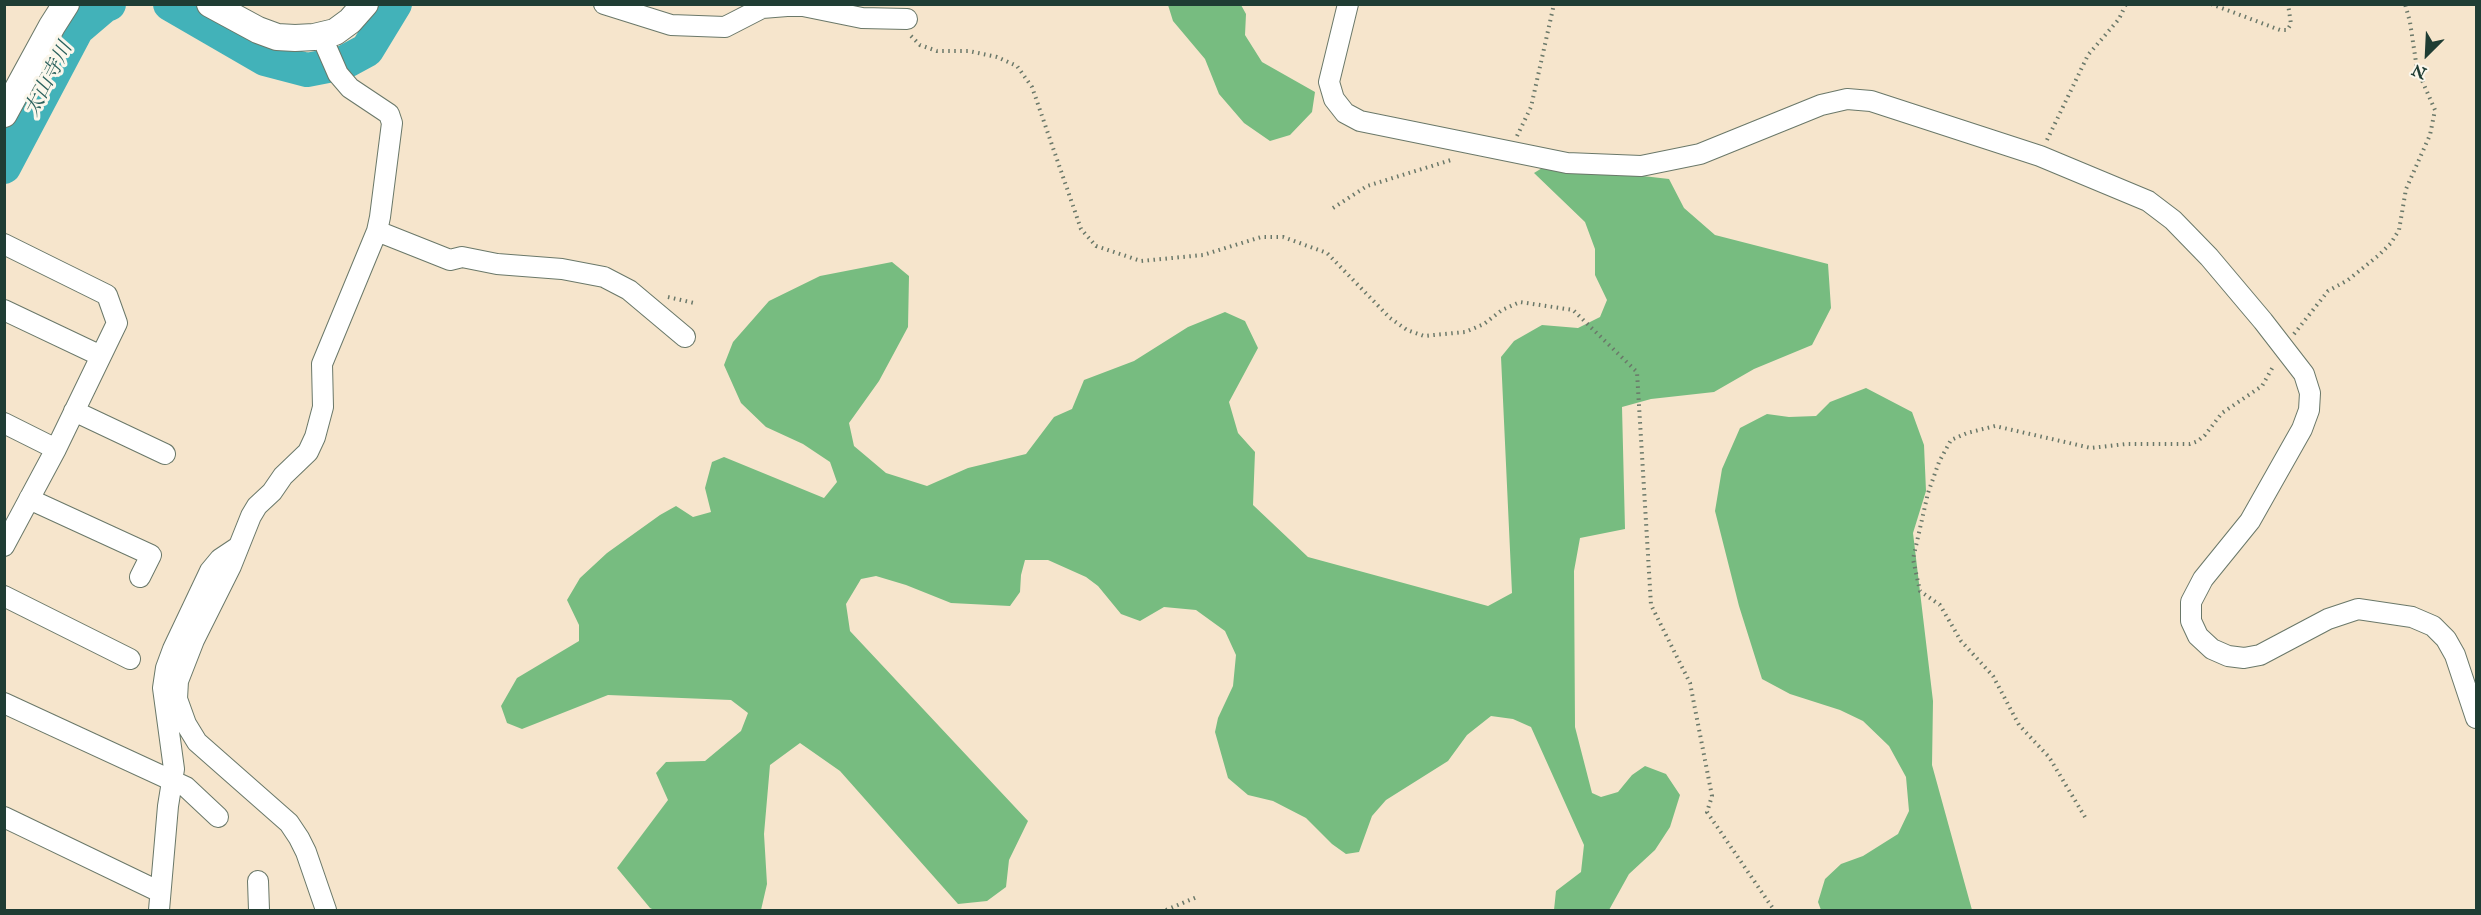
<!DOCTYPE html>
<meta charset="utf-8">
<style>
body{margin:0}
#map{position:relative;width:2481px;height:915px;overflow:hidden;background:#f6e5cc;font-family:"IM FELL English",serif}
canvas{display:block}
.frame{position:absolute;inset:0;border:6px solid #1f3d34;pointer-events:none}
.north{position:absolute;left:2397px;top:24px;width:60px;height:60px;-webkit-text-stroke:4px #fbf7ec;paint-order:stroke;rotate:204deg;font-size:16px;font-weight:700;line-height:24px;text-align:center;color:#1f3d34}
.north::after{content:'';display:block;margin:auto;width:21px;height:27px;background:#1f3d34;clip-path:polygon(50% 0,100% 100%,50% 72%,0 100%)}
</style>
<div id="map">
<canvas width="2481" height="915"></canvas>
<div class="frame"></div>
<div class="north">N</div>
</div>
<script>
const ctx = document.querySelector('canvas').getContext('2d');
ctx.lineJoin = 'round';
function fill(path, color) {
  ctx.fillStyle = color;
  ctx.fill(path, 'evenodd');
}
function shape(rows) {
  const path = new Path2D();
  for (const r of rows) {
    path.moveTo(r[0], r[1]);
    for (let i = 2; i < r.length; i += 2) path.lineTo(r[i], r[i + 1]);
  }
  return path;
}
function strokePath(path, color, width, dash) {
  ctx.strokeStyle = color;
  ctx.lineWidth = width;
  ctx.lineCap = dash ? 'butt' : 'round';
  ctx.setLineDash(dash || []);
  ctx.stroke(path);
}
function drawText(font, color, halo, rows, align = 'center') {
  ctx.font = font + ' "IM FELL English","Noto Serif JP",serif';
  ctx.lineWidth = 6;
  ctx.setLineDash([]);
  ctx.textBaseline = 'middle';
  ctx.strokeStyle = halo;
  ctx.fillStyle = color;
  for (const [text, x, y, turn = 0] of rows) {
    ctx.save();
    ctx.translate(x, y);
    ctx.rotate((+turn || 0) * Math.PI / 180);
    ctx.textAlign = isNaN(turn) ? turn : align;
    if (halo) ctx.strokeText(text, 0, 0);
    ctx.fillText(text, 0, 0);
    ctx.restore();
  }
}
fill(shape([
 [1168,5,1241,5,1246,14,1245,35,1262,62,1315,92,1312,112,1290,135,1270,141,1244,123,1219,94,1205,59,1173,21],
 [1547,165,1669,179,1684,208,1715,235,1828,264,1831,308,1812,345,1754,369,1714,392,1651,399,1622,407,1625,529,1580,538,1574,571,1575,727,1592,793,1601,797,1618,792,1632,775,1645,766,1666,774,1680,795,1670,827,1655,850,1629,874,1609,910,1554,910,1556,891,1581,872,1584,845,1531,727,1513,719,1491,716,1467,735,1448,761,1386,800,1372,816,1359,852,1346,854,1332,844,1306,818,1273,801,1248,795,1228,778,1215,732,1218,718,1233,686,1236,655,1225,631,1196,610,1164,607,1140,621,1121,614,1098,586,1086,577,1048,560,1025,560,1021,575,1020,592,1010,606,951,603,906,585,876,576,861,579,846,604,850,631,1028,821,1009,860,1006,887,987,901,958,904,840,771,800,743,770,765,764,834,767,884,761,910,654,910,650,908,617,868,668,800,656,773,666,762,705,761,741,731,748,713,731,700,608,695,522,729,507,723,501,706,517,678,579,641,579,625,567,600,580,578,607,553,660,515,676,506,693,517,711,512,705,488,712,462,724,457,824,498,837,482,830,462,803,444,766,427,741,403,724,365,733,342,769,301,820,276,892,262,909,276,908,327,879,381,849,423,854,446,886,473,927,486,968,468,1026,454,1054,417,1072,409,1084,380,1134,361,1188,327,1225,312,1245,321,1258,348,1229,402,1238,433,1255,452,1253,505,1308,557,1488,606,1512,593,1501,357,1514,341,1542,325,1578,328,1600,317,1607,300,1595,275,1595,249,1585,222,1534,173],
 [1866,388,1912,412,1924,445,1926,491,1913,533,1933,701,1932,765,1972,910,1821,910,1818,902,1825,879,1841,864,1863,856,1898,834,1909,811,1906,777,1889,746,1863,721,1840,710,1790,694,1762,679,1739,606,1715,511,1722,469,1740,428,1767,414,1789,417,1816,416,1830,402]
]), '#77bc80');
strokePath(shape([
 [170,4,265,59,307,70,343,63,367,50,395,4],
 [4,167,77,29,104,6,109,4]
]), '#42b2b9', 34);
const minor = shape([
 [604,4,671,25,725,27,762,8,787,6,803,6,862,18,907,19],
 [1348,4,1329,82,1334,99,1345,113,1360,121,1567,163,1641,166,1700,154,1821,105,1847,99,1871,101,2040,156,2148,201,2173,220,2209,257,2263,321,2304,374,2310,393,2309,410,2302,429,2250,521,2203,579,2191,602,2191,621,2198,636,2212,649,2228,656,2244,658,2260,655,2328,619,2358,609,2412,617,2433,626,2446,639,2455,655,2476,718],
 [321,35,338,74,350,88,389,114,392,123,380,217,377,231,322,364,323,407,315,437,308,452,283,476,272,492,257,506,251,516,231,566,194,640,178,681,177,699,186,724,197,742,289,823,299,838,306,852,326,910],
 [377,231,450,260,462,257,497,264,562,269,604,277,629,290,685,337],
 [4,244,107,295,117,323,56,449,4,546],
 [4,310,101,356],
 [74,411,165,454],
 [4,423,56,449],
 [29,499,151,555,140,577],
 [4,596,130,659],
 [4,703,186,787,218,817],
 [4,817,160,892],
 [258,881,259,910],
 [159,910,168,806,174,769,163,688,166,668,173,649,210,571,220,559,238,547]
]);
const tertiary = shape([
 [210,4,258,30,277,37,295,38,314,37,335,32,350,21,365,4],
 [4,114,52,26,66,4]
]);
strokePath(minor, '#6a7869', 22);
strokePath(tertiary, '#6a7869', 28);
strokePath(shape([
 [2211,4,2280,30,2287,30,2291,24,2288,4],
 [911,36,920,45,937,51,969,51,997,57,1017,66,1032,87,1081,229,1096,246,1141,261,1203,255,1261,237,1283,237,1327,253,1390,318,1407,330,1424,336,1465,332,1484,324,1502,310,1520,302,1573,310,1637,372,1651,605,1690,683,1712,796,1707,812,1774,910],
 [1517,136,1531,107,1554,4],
 [2047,140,2088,55,2119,19,2126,4],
 [1333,208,1367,186,1451,160],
 [668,297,694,303],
 [2294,334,2328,291,2348,280,2379,255,2391,243,2399,230,2406,189,2430,135,2435,110,2417,69,2410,22,2405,4],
 [2085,817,2049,757,2019,725,1993,676,1961,641,1940,605,1920,591,1913,559,1928,493,1939,462,1951,440,1967,433,1995,426,2091,448,2126,444,2190,444,2198,441,2205,435,2222,413,2262,386,2274,365],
 [1166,910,1197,897]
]), '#6a7869', 4, [1.5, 4.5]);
strokePath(minor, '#fff', 20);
strokePath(tertiary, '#fff', 26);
drawText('italic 20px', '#2a605c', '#fbf7ec', [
 ["太山寺川",50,80,-63]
]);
</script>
